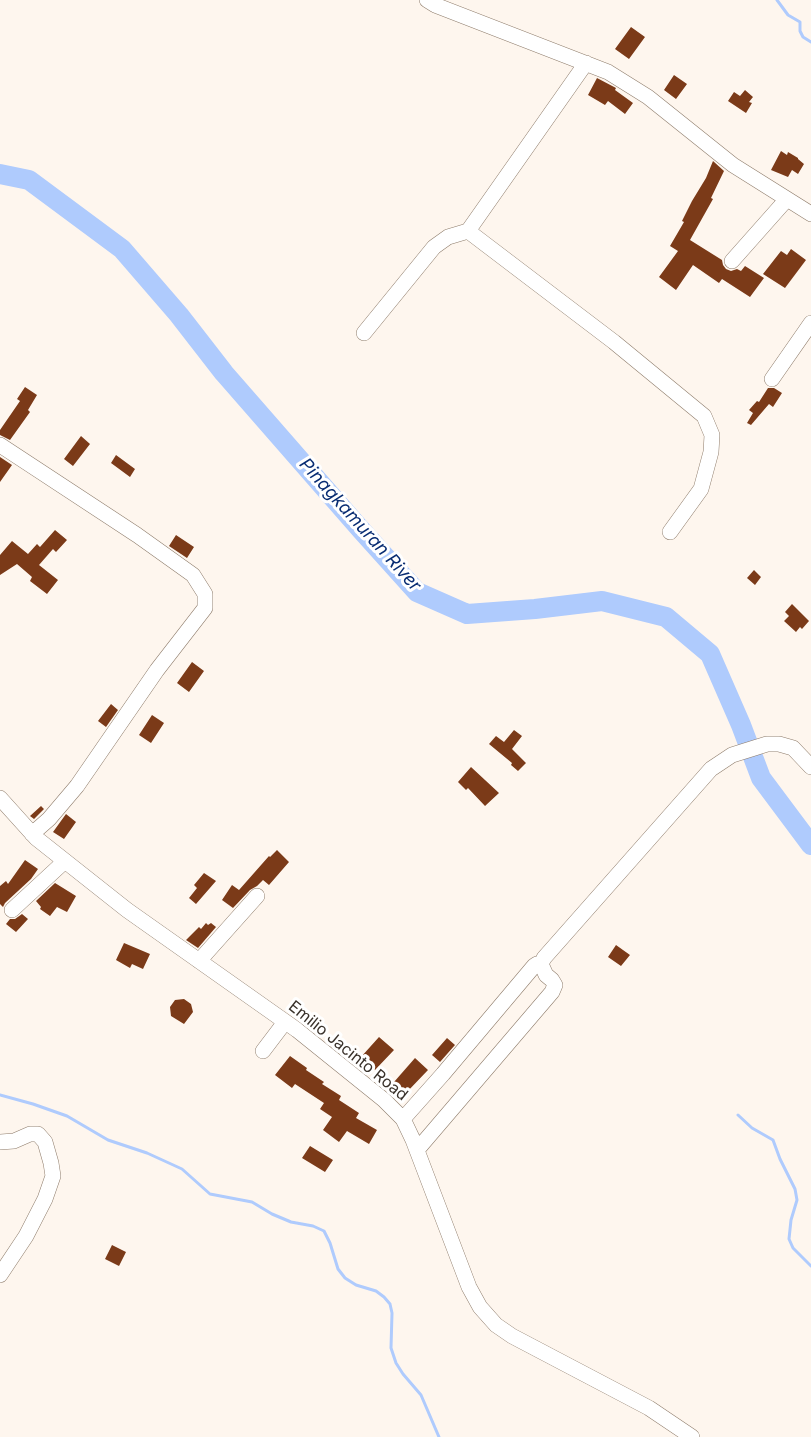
<!DOCTYPE html>
<style>
body{margin:0}
canvas{display:block;background:#fef6ee}
</style>
<canvas width="811" height="1437"></canvas>
<script>
const ctx = document.querySelector('canvas').getContext('2d');
ctx.lineJoin = 'round';
function shape(rows) {
  const path = new Path2D();
  for (const r of rows) {
    path.moveTo(r[0], r[1]);
    for (let i = 2; i < r.length; i += 2) path.lineTo(r[i], r[i + 1]);
  }
  return path;
}
function strokePath(path, color, width, dash) {
  ctx.strokeStyle = color;
  ctx.lineWidth = width;
  ctx.lineCap = dash ? 'butt' : 'round';
  ctx.setLineDash(dash || []);
  ctx.stroke(path);
}
function fill(path, color) {
  ctx.fillStyle = color;
  ctx.fill(path, 'evenodd');
}
function drawText(font, color, halo, rows, align = 'center') {
  ctx.font = font + ' Inter,sans-serif';
  ctx.lineWidth = 6;
  ctx.setLineDash([]);
  ctx.textBaseline = 'middle';
  ctx.strokeStyle = halo;
  ctx.fillStyle = color;
  for (const [text, x, y, turn = 0] of rows) {
    ctx.save();
    ctx.translate(x, y);
    ctx.rotate((+turn || 0) * Math.PI / 180);
    ctx.textAlign = isNaN(turn) ? turn : align;
    if (halo) ctx.strokeText(text, 0, 0);
    ctx.fillText(text, 0, 0);
    ctx.restore();
  }
}
strokePath(shape([
 [777,0,788,15,800,22,800,31,803,37,811,42],
 [0,1095,33,1104,67,1116,108,1140,147,1153,182,1169,210,1194,252,1202,272,1214,291,1222,313,1226,324,1231,330,1243,338,1269,345,1278,356,1285,376,1291,384,1297,390,1304,392,1313,391,1348,396,1363,403,1374,421,1395,439,1437],
 [738,1115,752,1128,773,1140,780,1159,795,1189,797,1200,791,1220,789,1239,793,1248,811,1266]
]), '#afcbfd', 3);
strokePath(shape([
 [0,174,29,180,122,249,179,315,224,373,362,531,417,592,467,614,535,609,602,601,666,617,710,654,741,725,761,778,811,845]
]), '#afcbfd', 20);
fill(shape([
 [631,27,645,37,629,59,615,49],
 [674,75,687,84,676,99,664,90],
 [597,78,616,88,615,90,633,103,625,114,608,101,605,105,588,95],
 [745,90,753,97,749,102,752,103,746,113,728,101,734,92,740,96],
 [781,151,787,155,788,152,798,158,798,159,804,164,798,174,792,170,788,177,771,170],
 [713,161,724,171,711,198,713,199,690,240,722,260,723,265,726,269,731,271,737,269,741,271,745,266,764,278,750,297,722,279,719,283,693,265,676,290,659,277,678,251,670,246,684,222,682,221,692,201,706,178],
 [791,249,806,260,785,288,763,274,781,251,787,255],
 [25,387,37,395,28,410,30,412,10,440,0,435,0,430,20,401,17,399],
 [768,388,774,388,782,393,773,407,769,404,751,425,747,423,753,413,749,410,757,401,759,402],
 [81,436,90,444,73,466,64,459],
 [116,455,135,469,130,477,111,463],
 [0,457,12,465,0,482],
 [55,530,67,540,56,552,53,549,39,565,58,580,47,594,30,581,32,577,17,564,0,575,0,555,12,541,28,554,37,544,40,547],
 [176,535,194,547,187,558,169,546],
 [754,570,761,577,755,585,747,578],
 [792,604,809,621,802,629,800,627,796,632,784,621,789,616,785,612],
 [192,662,204,671,189,692,177,683],
 [111,704,118,710,106,727,98,721],
 [152,715,164,723,151,743,139,735],
 [514,730,522,736,512,749,526,763,518,771,511,765,512,763,489,744,496,736,504,742],
 [471,767,499,793,485,806,468,788,466,790,458,782],
 [41,806,44,809,34,819,30,816],
 [66,814,76,822,64,839,53,832],
 [277,850,289,862,269,885,263,880,257,886,250,890,233,908,222,900,232,885,239,890,269,856,270,857],
 [25,860,38,869,31,879,5,903,3,907,0,904,0,886,6,881,8,884],
 [204,873,216,881,196,904,189,898,197,888,194,885],
 [55,883,76,896,67,912,57,907,50,916,40,909,41,907,36,901],
 [22,914,28,919,16,932,6,924,10,919,15,919],
 [206,923,208,925,211,923,216,927,198,948,186,940,199,927,201,929],
 [124,943,150,954,143,969,132,964,130,968,116,960],
 [616,945,630,955,621,966,608,957],
 [184,999,191,1004,193,1012,184,1024,171,1016,170,1007,175,1000],
 [379,1037,394,1050,375,1070,361,1057],
 [447,1038,455,1045,440,1062,432,1055],
 [290,1056,307,1068,306,1070,324,1082,322,1084,341,1096,339,1100,359,1113,356,1118,377,1130,369,1144,347,1131,339,1142,323,1130,332,1117,320,1109,324,1103,295,1084,292,1088,275,1075],
 [415,1058,428,1070,406,1093,394,1082],
 [310,1146,333,1160,325,1172,302,1158],
 [112,1245,126,1252,119,1266,105,1259]
]), '#7b3a18');
const minor = shape([
 [427,0,435,5,608,72,648,97,733,165,811,214],
 [586,63,468,231,614,342,704,416,712,435,711,452,701,489,670,532],
 [732,261,787,199],
 [364,333,434,247,448,237,468,231],
 [772,379,811,323],
 [0,445,137,535,193,575,205,594,205,608,157,670,77,786,49,819,32,834],
 [0,798,36,838,127,910,297,1030,384,1100,403,1119,413,1140,469,1287,480,1307,496,1325,512,1336,649,1408,692,1437],
 [12,910,65,861],
 [199,961,257,896],
 [263,1051,285,1022],
 [403,1119,443,1074,534,966,537,964,541,964],
 [0,1142,14,1141,30,1134,38,1134,45,1142,51,1163,53,1176,45,1199,26,1236,0,1275],
 [417,1150,552,992,555,985,552,980,546,975,541,964,544,958,711,769,732,755,767,744,779,744,793,748,811,767]
]);
strokePath(minor, '#8e7c6b', 16);
strokePath(shape([
 [320,1033,326,1027]
]), '#aaa29b', 2, [1.5, 4.5]);
strokePath(minor, '#fff', 15);
drawText('16px', '#39312a', '#fff', [
 ["Emilio Jacinto Road",348,1051,39]
]);
drawText('italic 18px', '#092d73', '#fff', [
 ["Pinagkamuran River",360,525,48]
]);
</script>
